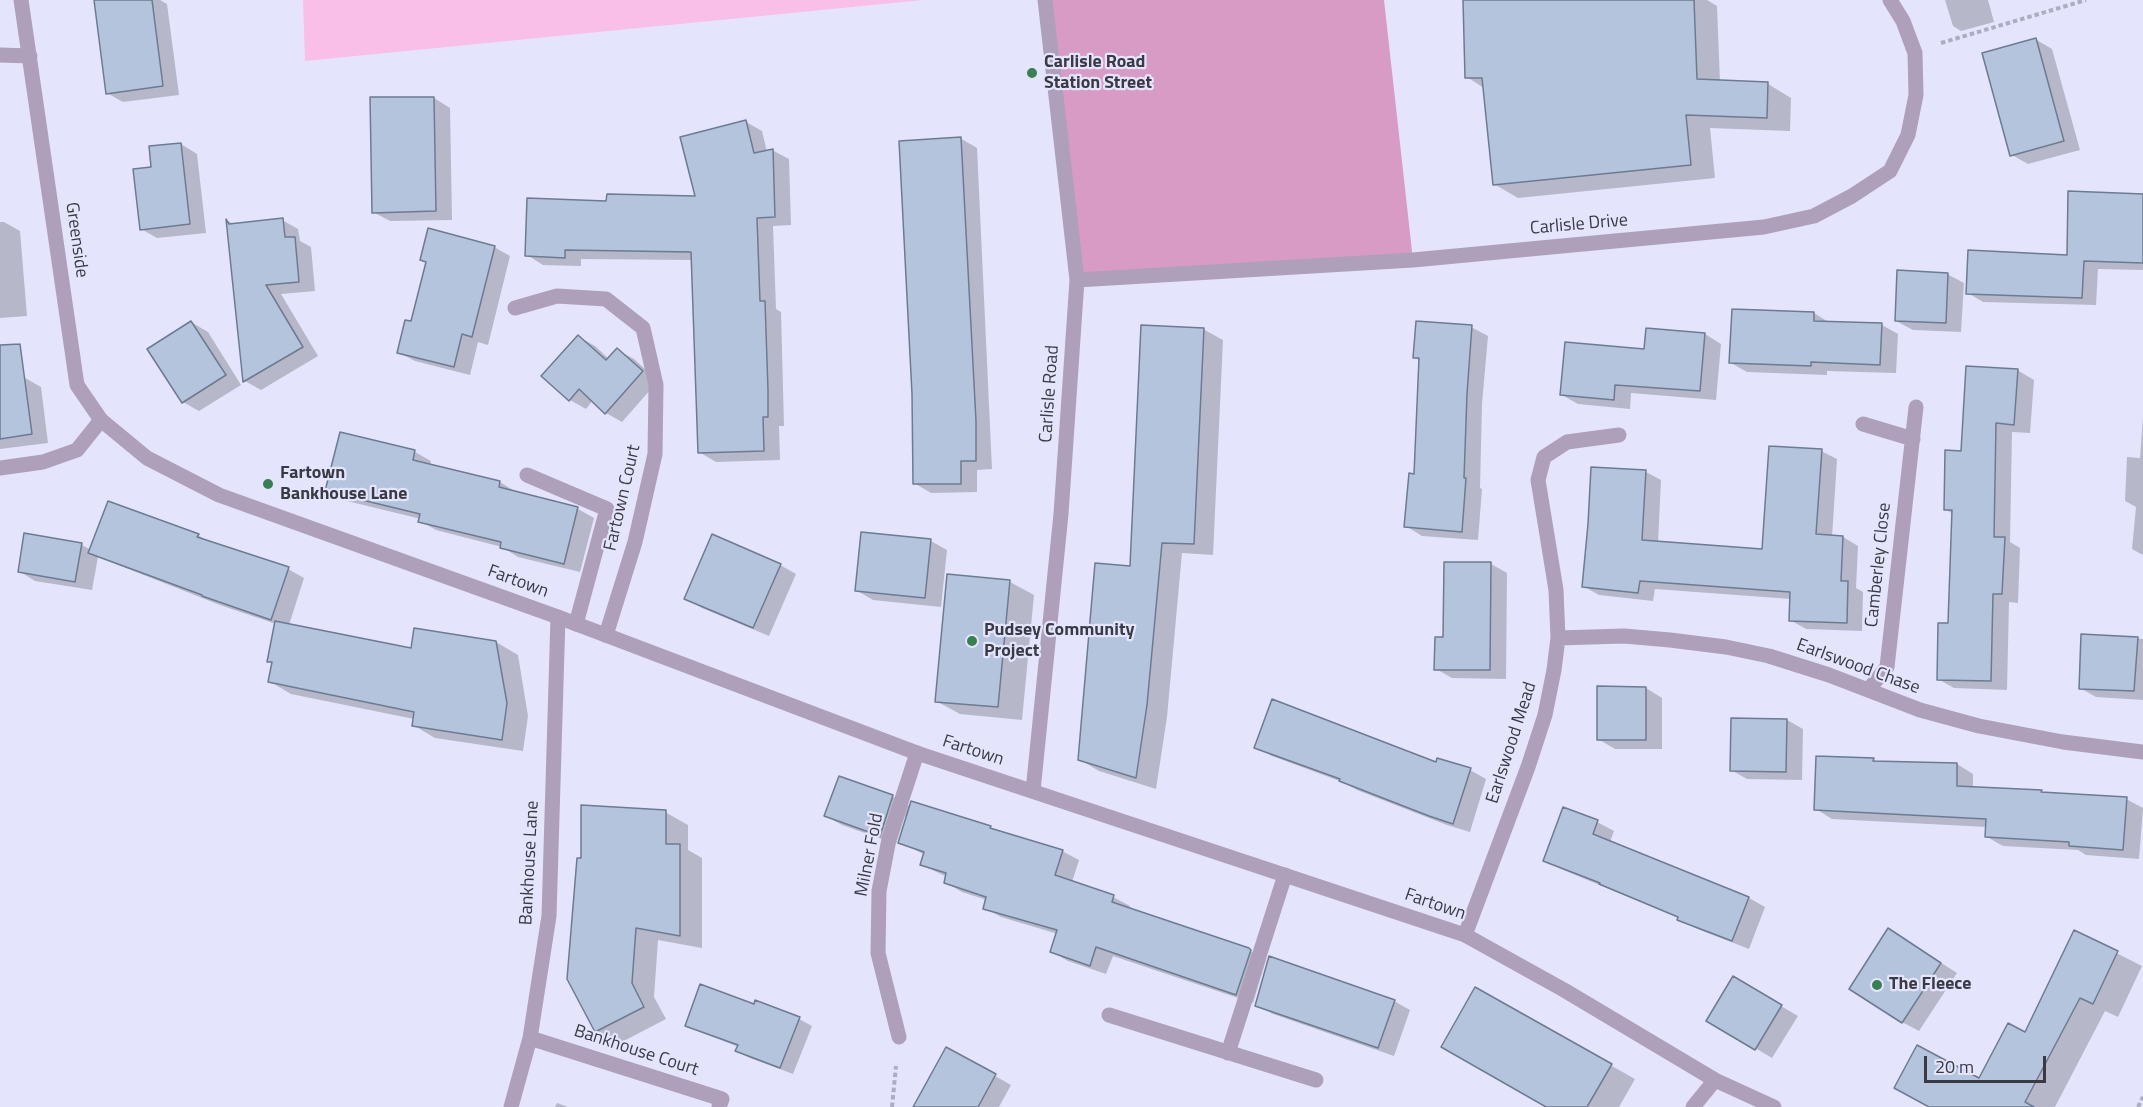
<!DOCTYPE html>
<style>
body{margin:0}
#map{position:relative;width:2143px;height:1107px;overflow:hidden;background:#e4e5fc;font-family:"Titillium Web",sans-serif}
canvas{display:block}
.scale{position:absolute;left:1924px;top:1056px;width:122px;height:27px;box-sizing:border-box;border:3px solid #3a3a45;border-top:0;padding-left:8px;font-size:18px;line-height:21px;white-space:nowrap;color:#3a3a45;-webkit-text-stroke:4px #e4e5fc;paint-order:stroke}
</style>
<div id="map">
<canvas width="2143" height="1107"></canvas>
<div class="scale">20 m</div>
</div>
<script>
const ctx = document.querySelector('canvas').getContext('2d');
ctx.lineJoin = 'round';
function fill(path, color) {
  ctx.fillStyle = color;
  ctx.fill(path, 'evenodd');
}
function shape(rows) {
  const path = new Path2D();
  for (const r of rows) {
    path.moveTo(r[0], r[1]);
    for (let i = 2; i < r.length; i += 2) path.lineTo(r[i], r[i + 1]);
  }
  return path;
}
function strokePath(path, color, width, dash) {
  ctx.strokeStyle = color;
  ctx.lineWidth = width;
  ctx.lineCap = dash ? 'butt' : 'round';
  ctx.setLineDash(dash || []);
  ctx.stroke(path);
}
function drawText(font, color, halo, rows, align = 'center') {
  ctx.font = font + ' "Titillium Web",sans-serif';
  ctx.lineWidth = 4.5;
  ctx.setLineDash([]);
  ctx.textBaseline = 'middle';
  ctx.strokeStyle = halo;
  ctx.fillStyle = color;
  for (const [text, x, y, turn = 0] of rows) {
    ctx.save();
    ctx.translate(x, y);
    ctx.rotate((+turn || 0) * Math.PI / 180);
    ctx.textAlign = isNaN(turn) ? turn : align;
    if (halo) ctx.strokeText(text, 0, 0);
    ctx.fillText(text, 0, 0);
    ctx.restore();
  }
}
fill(shape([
 [303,0,923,0,305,61]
]), '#fabfe9');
fill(shape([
 [1045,0,1384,0,1413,260,1077,280]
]), '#d79bc6');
fill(shape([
 [113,0,160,0,167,4,179,95,123,102,107,93],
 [1473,0,1707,0,1717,6,1720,82,1768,84,1791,98,1790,131,1710,128,1715,178,1518,198,1494,184,1484,88,1467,77],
 [1945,0,1988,0,1994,22,1961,31,1953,26],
 [2035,39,2052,49,2080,150,2028,164,2012,155],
 [434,98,450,108,452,220,390,221,373,212],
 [746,122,762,131,767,152,772,150,789,159,791,225,773,226,776,309,781,312,784,426,779,426,780,460,716,462,699,452,692,260,581,259,581,266,543,265,527,255,608,202,697,197],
 [960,138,977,148,992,469,977,470,977,492,931,493,914,483],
 [181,144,197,154,206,233,157,238,141,229],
 [2143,196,2143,270,2098,269,2096,305,1983,302,1968,293,2068,257],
 [282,220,298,229,300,241,311,247,315,291,281,294,318,356,261,390,245,381,228,221,234,225],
 [0,222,4,222,20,231,27,316,0,318],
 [494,247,510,256,488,345,478,342,470,375,415,361,398,352,412,323,427,263,421,260],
 [1947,274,1964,283,1961,332,1913,330,1896,321],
 [1814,313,1830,323,1882,325,1898,334,1896,373,1827,371,1827,375,1747,372,1731,363],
 [191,322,208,332,241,385,199,411,183,402],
 [1471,327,1488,336,1482,404,1480,488,1482,489,1478,540,1422,536,1406,526,1415,476,1420,361,1414,357],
 [1203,329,1223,340,1213,555,1182,553,1167,717,1156,789,1099,771,1079,759,1132,568],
 [1705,334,1721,344,1716,400,1631,393,1630,409,1578,404,1562,395,1645,350],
 [579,337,595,346,609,359,617,350,634,359,658,381,622,422,606,413,593,400,586,409,570,400],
 [2017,370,2034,380,2030,433,2012,432,2010,542,2020,548,2018,603,2009,602,2007,690,1954,688,1938,679,1949,625,1953,514,1945,509,1962,452],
 [25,378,41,387,48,443,0,449,0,381],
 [2143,417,2143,555,2132,549,2136,507,2125,501,2127,457,2140,458],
 [341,434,415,452,431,461,430,466,500,482,516,492,578,509,594,518,580,572,518,557,502,547,436,530,420,521,421,519,343,500,326,490],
 [1821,451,1837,459,1832,537,1843,537,1858,546,1856,588,1863,592,1862,631,1806,629,1790,620,1791,599,1655,589,1653,601,1599,595,1583,586,1646,472,1661,480,1658,543,1763,550],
 [26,534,82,545,91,550,198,535,211,543,288,569,304,578,289,625,412,650,496,642,518,655,528,716,523,751,435,738,413,725,414,719,291,694,269,681,273,663,269,661,276,624,220,605,98,557,92,590,35,581,19,571],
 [931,541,947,550,941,607,873,600,856,590],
 [1491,564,1507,573,1506,679,1452,678,1436,669,1445,639],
 [780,565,796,574,769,636,702,608,686,598],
 [1010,582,1034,595,1022,720,960,714,936,701],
 [2083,636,2143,639,2143,700,2096,697,2080,688],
 [1646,688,1662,698,1662,749,1615,749,1598,739],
 [1787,720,1803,729,1802,780,1747,779,1731,770],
 [1256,747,1437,764,1470,770,1486,779,1470,832,1447,825,1357,790,1345,783,1272,756],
 [1873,759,1878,762,1957,764,1973,774,1973,788,2126,799,2143,808,2139,859,2086,855,2078,850,2003,846,1987,837,1987,827,1832,819,1816,809],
 [892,796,911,807,912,803,1062,851,1079,860,1072,882,1113,897,1130,906,1128,909,1250,951,1266,960,1253,1003,1113,956,1106,974,1068,961,1052,952,1058,934,1001,917,985,908,987,900,962,892,945,882,947,877,922,865,925,855,900,842,908,817,905,816,896,844,842,825,826,816],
 [1564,809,1597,822,1614,831,1610,842,1749,898,1765,907,1749,949,1695,928,1679,918,1561,869,1544,860],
 [665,812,688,825,688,850,702,858,702,948,658,940,654,997,666,1019,618,1044,596,1031],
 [2075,932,2142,966,2118,1017,2105,1011,2055,1107,1931,1107,1980,1080,2026,1034],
 [1904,939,1957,973,1919,1031,1902,1022],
 [1733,978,1798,1016,1772,1058,1708,1020],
 [1475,989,1635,1079,1619,1107,1549,1107],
 [1394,1001,1410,1010,1394,1056,1273,1014,1257,1005],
 [756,1002,799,1019,812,1026,793,1074,750,1058,737,1051,739,1047,700,1032,687,1025,755,1006],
 [947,1049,1011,1085,999,1107,915,1107],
 [557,1103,568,1107,555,1107]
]), '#0003');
const building = shape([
 [94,0,152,0,163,86,106,94,94,0],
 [1463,0,1694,0,1697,79,1768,82,1767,118,1686,115,1691,165,1493,185,1482,78,1465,78,1463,0],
 [2036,38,2064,141,2010,156,1982,53,2036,38],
 [370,97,434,97,436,211,372,213,370,97],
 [746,120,754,153,773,149,775,217,757,218,760,301,765,301,768,390,768,417,763,417,764,451,698,453,691,252,565,250,565,258,525,256,527,198,606,201,607,194,695,196,680,137,746,120],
 [961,137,976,421,976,461,961,461,961,484,913,484,912,394,899,141,961,137],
 [181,143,190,224,140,230,133,169,151,167,149,146,181,143],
 [2068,191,2143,194,2143,263,2084,261,2082,298,1966,294,1968,250,2067,255,2068,191],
 [283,218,285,237,295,237,299,282,266,285,303,347,243,382,226,219,229,224,283,218],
 [428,228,495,246,472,337,462,334,454,367,397,353,405,320,411,321,426,262,420,260,428,228],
 [1897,270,1948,273,1946,323,1895,321,1897,270],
 [1732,309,1814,312,1814,321,1882,323,1880,365,1811,362,1811,366,1729,363,1732,309],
 [191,321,226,375,182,403,147,349,191,321],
 [1416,321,1472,325,1467,394,1464,478,1466,478,1462,532,1404,527,1409,473,1414,474,1419,358,1413,358,1416,321],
 [1141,325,1204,328,1194,544,1162,543,1147,705,1136,778,1078,760,1095,563,1130,566,1141,325],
 [1646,328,1705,333,1700,391,1615,385,1614,400,1560,395,1565,342,1644,349,1646,328],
 [578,335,606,360,617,348,643,371,605,414,579,389,569,401,541,376,578,335],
 [20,344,32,434,0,439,0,345,20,344],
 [1966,366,2018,369,2014,425,1996,423,1994,537,2005,537,2002,594,1993,594,1991,681,1937,680,1938,623,1948,623,1952,510,1944,510,1945,450,1961,451,1966,366],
 [340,432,415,450,413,460,500,481,499,487,578,507,564,564,500,548,501,542,418,522,420,514,325,491,340,432],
 [1769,446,1822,449,1816,534,1843,536,1841,581,1848,581,1847,623,1789,621,1790,592,1640,581,1638,593,1582,587,1588,524,1591,467,1646,470,1642,540,1762,549,1769,446],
 [108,501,199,534,197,537,289,567,271,620,202,596,202,595,88,553,108,501],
 [861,532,931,539,925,598,855,591,861,532],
 [24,533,82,543,75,582,18,572,24,533],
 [712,534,781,564,753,628,684,599,712,534],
 [1444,562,1491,562,1490,670,1434,670,1435,637,1443,637,1444,562],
 [947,574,1010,580,998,707,935,702,947,574],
 [275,621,411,648,414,628,496,641,507,703,502,740,412,726,414,712,268,682,272,662,267,662,275,621],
 [2081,634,2138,637,2134,691,2079,689,2081,634],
 [1597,686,1646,687,1646,740,1597,740,1597,686],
 [1272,699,1436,762,1437,758,1471,768,1453,824,1429,816,1339,781,1340,779,1254,748,1272,699],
 [1731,718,1787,719,1786,772,1730,771,1731,718],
 [1816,756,1874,758,1873,761,1957,763,1957,786,2042,790,2041,792,2127,797,2123,850,2069,846,2069,842,1985,837,1986,819,1814,810,1816,756],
 [839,776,893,795,880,836,824,816,839,776],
 [911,801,991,826,990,828,1063,850,1055,875,1114,895,1112,902,1249,948,1251,950,1236,995,1096,947,1090,966,1050,952,1057,930,983,909,986,897,944,883,946,873,920,865,924,852,898,843,911,801],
 [581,805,666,810,666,844,680,844,680,936,636,928,632,983,644,1007,595,1032,567,979,577,858,581,858,581,805],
 [1563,807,1598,820,1593,834,1749,897,1732,941,1677,920,1678,917,1599,884,1600,883,1543,861,1563,807],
 [1888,928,1941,963,1902,1023,1849,989,1888,928],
 [2074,930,2118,951,2093,1004,2080,998,2025,1102,2034,1107,1929,1107,1894,1088,1917,1045,1979,1078,2008,1023,2025,1032,2074,930],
 [1269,956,1395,1000,1378,1048,1255,1006,1269,956],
 [1733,976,1782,1005,1755,1050,1706,1021,1733,976],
 [700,984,754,1004,755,1000,800,1017,780,1068,735,1051,738,1045,685,1026,700,984],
 [1475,987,1612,1064,1587,1107,1546,1107,1441,1047,1475,987],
 [946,1047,996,1074,978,1107,913,1107,946,1047]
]);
fill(building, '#b4c4dd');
strokePath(building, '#6c7b91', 1.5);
strokePath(shape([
 [1941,43,2086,0],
 [892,1107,896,1066],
 [2138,1107,2143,1097]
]), '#acadc0', 4, [4.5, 3]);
strokePath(shape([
 [1109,1015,1316,1080],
 [1228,1053,1285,875]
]), '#aea0ba', 15);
strokePath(shape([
 [0,55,30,56],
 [1077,280,1413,260,1764,227,1814,216,1852,196,1890,171,1908,135,1916,95,1915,53,1903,21,1890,0],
 [515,308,557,296,606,299,643,328,656,385,655,454,635,542,606,635],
 [1863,424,1913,439],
 [0,468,43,462,77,450,101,420],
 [527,475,607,509,576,624],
 [1558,638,1624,636,1670,640,1726,647,1769,656,1829,675,1920,710,1979,726,2063,742,2143,752],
 [1869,689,1887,667,1916,407],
 [1033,791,1061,514,1077,280,1045,0],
 [1465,935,1528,767,1545,715,1554,670,1558,638,1556,590,1538,480,1544,457,1567,442,1619,435],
 [899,1037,878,953,879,891,889,839,917,753],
 [530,1038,722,1099,719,1107],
 [511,1107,530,1038,549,916,558,617],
 [1693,1107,1715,1080]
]), '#aea0ba', 15);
strokePath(shape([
 [21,0,77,385,101,420,147,458,219,495,558,617,917,753,1465,935,1564,990,1715,1080,1774,1107]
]), '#aea0ba', 15);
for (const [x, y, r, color] of [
 [1032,73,6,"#36814f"],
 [268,484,6,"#36814f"],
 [972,641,6,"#36814f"],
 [1877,985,6,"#36814f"]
]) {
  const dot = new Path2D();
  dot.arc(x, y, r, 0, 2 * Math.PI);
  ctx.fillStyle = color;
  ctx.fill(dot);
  strokePath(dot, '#e4e5fc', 2);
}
drawText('bold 18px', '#3a3a45', '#e4e5fc', [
 ["Carlisle Road",1044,63],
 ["Station Street",1044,84],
 ["Fartown",280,474],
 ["Bankhouse Lane",280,495],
 ["Pudsey Community",984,631],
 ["Project",984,652],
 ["The Fleece",1889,985]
], 'left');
drawText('18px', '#3a3a45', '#e4e5fc', [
 ["Carlisle Drive",1579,225,-5],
 ["Greenside",76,240,82],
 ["Carlisle Road",1050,394,-86],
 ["Fartown Court",623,498,-77],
 ["Camberley Close",1879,565,-84],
 ["Fartown",518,582,20],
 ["Earlswood Chase",1858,667,20],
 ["Earlswood Mead",1512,743,-72],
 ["Fartown",973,751,18],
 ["Milner Fold",870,855,-79],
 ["Bankhouse Lane",530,863,-87],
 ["Fartown",1435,905,19],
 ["Bankhouse Court",636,1051,18]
]);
</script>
